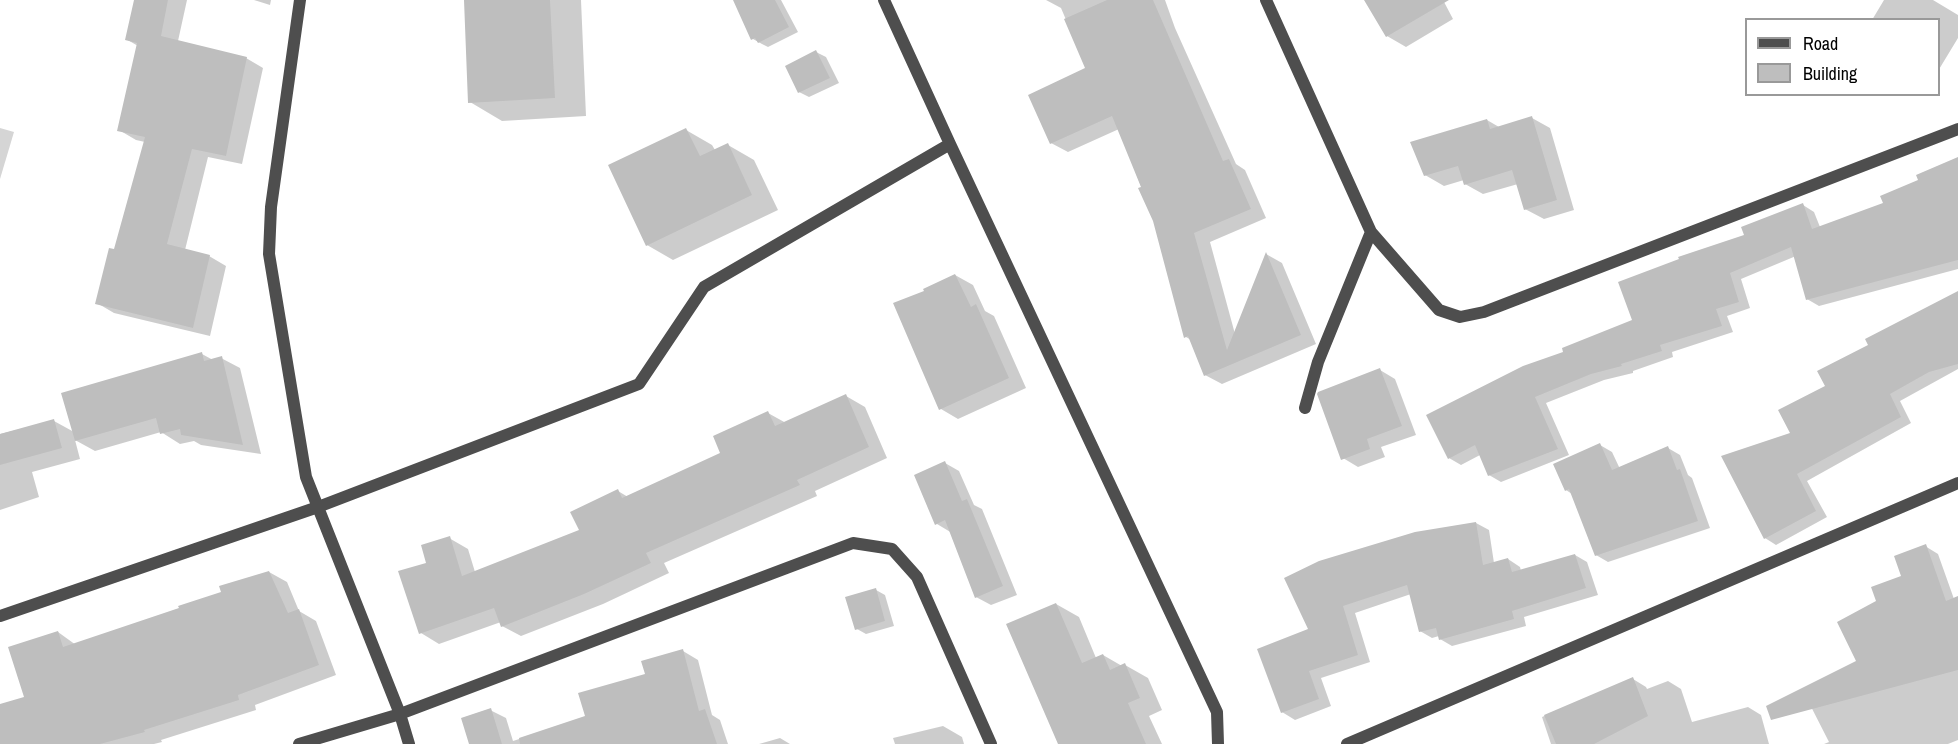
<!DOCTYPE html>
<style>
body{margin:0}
#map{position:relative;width:1958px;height:744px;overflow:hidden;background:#fff;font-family:"Archivo Narrow",sans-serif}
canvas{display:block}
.legend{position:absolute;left:1745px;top:18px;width:195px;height:78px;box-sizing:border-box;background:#fff;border:2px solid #999;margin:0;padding:8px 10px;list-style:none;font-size:18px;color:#000}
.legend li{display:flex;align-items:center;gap:12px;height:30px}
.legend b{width:30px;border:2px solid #999}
</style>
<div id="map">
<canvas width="1958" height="744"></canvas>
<ul class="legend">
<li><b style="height:8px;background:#4e4e4e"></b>Road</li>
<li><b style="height:16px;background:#bebebe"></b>Building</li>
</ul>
</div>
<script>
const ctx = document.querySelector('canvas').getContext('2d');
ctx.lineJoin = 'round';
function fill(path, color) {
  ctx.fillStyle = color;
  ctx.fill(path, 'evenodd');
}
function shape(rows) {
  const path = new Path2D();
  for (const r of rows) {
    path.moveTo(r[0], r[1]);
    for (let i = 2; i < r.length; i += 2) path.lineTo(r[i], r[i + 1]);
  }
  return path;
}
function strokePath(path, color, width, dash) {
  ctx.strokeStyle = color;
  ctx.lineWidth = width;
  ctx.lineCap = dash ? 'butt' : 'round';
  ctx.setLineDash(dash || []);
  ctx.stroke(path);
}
fill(shape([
 [0,128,14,132,0,179]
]), '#d5d5d5');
fill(shape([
 [135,0,187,0,178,41,246,58,263,68,242,164,208,157,185,250,209,256,226,266,210,336,114,313,97,303,115,251,145,142,136,140,119,130,138,46,126,39],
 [254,0,271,0,270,5],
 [465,0,581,0,586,116,502,121,470,102],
 [735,0,781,0,798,32,768,47,762,44,753,39],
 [1046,0,1165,0,1175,28,1236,164,1245,170,1266,218,1210,242,1235,334,1266,254,1282,263,1316,344,1222,384,1205,375,1191,340,1186,337,1154,220,1119,129,1068,152,1051,143,1087,69,1061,8],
 [1366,0,1443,0,1453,19,1406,47,1387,36],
 [1884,0,1933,0,1958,15,1958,38,1938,71,1938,20,1872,20],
 [816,52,826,57,839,83,809,97,799,92],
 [1532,118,1550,128,1574,210,1544,219,1525,209,1518,184,1483,194,1465,184,1464,180,1444,186,1425,175,1487,120,1499,127],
 [686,130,712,145,715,150,728,145,754,160,778,210,673,260,647,245],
 [1958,159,1958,269,1819,306,1807,299,1796,256,1741,279,1750,308,1727,316,1733,332,1672,352,1673,357,1633,371,1633,373,1604,380,1546,403,1569,455,1501,482,1489,475,1480,455,1461,465,1449,458,1565,352,1634,321,1746,236,1803,205,1814,212,1820,227,1885,204,1920,181],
 [955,275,973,285,985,311,994,316,1026,388,958,419,941,409,926,291],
 [1958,293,1958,369,1900,401,1911,423,1807,481,1827,517,1776,545,1765,538,1792,434,1827,387,1870,345],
 [202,354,213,360,221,358,240,368,261,454,201,445,194,441,180,444,161,432,95,451,75,440,80,459,32,472,39,497,0,510,0,434,54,421,74,432],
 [1380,370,1395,379,1416,435,1381,447,1385,457,1358,467,1343,458],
 [846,396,865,407,887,458,815,491,817,496,664,563,669,573,603,604,521,636,502,626,501,622,439,644,421,633,428,564,449,538,468,549,475,572,581,531,618,491,628,497,722,454,768,413,786,423],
 [1600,445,1612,452,1620,469,1668,448,1680,455,1688,475,1692,478,1710,528,1608,562,1596,555,1572,494,1566,490],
 [945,463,959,471,974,505,982,509,1017,595,991,605,976,597,952,533,937,524],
 [1476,523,1489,530,1494,563,1508,559,1520,567,1521,571,1575,555,1587,562,1598,595,1524,617,1526,626,1452,646,1440,639,1439,636,1432,638,1420,631,1411,594,1355,613,1370,662,1321,678,1331,706,1295,720,1282,712,1310,630,1286,579],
 [1925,546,1938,554,1954,599,1958,599,1958,740,1948,744,1824,744,1829,742,1802,689,1858,661,1878,602,1903,577],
 [269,572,287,582,299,611,316,621,336,675,255,705,256,710,161,740,162,742,154,744,0,744,0,706,25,698,58,632,76,645,223,593],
 [876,590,885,595,894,626,866,634,857,629],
 [1056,604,1079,617,1096,658,1103,655,1122,666,1125,665,1148,678,1162,710,1149,716,1162,744,1059,744],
 [683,651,698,660,712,715,720,720,728,744,470,744,490,710,506,718,513,741,587,717],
 [1633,679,1646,687,1647,689,1668,681,1681,689,1692,722,1748,707,1761,715,1769,744,1551,744,1542,717],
 [943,726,962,737,964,744,895,744,893,738],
 [780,738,790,744,759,744]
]), '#0003');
fill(shape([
 [134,0,168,0,161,36,247,57,226,156,192,149,167,244,210,255,193,328,95,304,109,248,114,249,145,137,117,131,137,43,125,40],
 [464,0,550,0,555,98,468,103],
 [733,0,775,0,789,27,758,43,755,38,751,40],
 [1107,0,1153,0,1223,161,1229,159,1251,209,1194,233,1227,350,1266,252,1301,335,1204,376,1188,336,1184,338,1153,221,1138,188,1141,187,1112,116,1050,144,1028,95,1085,68,1064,19],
 [1364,0,1449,0,1386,37],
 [816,50,830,78,798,93,785,66],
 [1532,116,1557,200,1524,210,1512,170,1464,185,1458,166,1424,176,1410,142,1487,119,1490,129],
 [686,128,700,156,728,143,752,195,646,246,608,165],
 [1958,157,1958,260,1806,300,1791,247,1730,273,1739,302,1716,309,1722,326,1660,345,1662,351,1621,364,1622,366,1591,374,1535,397,1558,449,1488,476,1475,445,1448,459,1426,415,1523,366,1563,352,1562,348,1632,320,1618,282,1679,259,1678,257,1744,235,1741,227,1803,203,1812,229,1883,203,1880,196,1918,180,1916,175],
 [955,274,971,307,976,304,1009,378,939,410,893,303,924,291,923,289],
 [1958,291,1958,364,1929,372,1890,394,1901,417,1797,474,1816,511,1764,539,1721,456,1790,433,1778,410,1825,386,1817,371,1868,345,1865,339],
 [202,352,204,361,222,356,243,445,181,435,180,429,160,434,156,418,75,441,61,393],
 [1380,368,1402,426,1367,439,1370,449,1341,460,1317,394,1318,392],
 [846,394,869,447,797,480,800,485,646,553,651,563,584,594,501,627,494,608,419,634,398,571,426,563,421,545,450,536,462,576,579,530,570,512,618,489,622,498,720,453,713,436,768,411,775,426],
 [54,419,62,448,0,465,0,434],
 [1600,443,1612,470,1668,446,1677,470,1680,469,1698,521,1595,556,1569,489,1565,491,1553,464],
 [945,461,962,501,967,499,1003,586,975,598,945,520,935,525,914,475],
 [1476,522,1483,565,1508,558,1512,572,1575,554,1586,588,1512,611,1514,619,1439,640,1436,628,1419,632,1407,585,1343,606,1358,655,1309,671,1319,699,1281,713,1257,649,1308,629,1284,578,1319,561,1415,532],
 [1926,544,1946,601,1958,596,1958,670,1771,720,1766,706,1856,661,1837,622,1876,601,1871,587,1901,576,1894,556],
 [269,571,288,613,299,609,319,665,238,695,239,700,144,730,145,732,100,744,0,744,0,704,24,697,8,647,58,631,63,647,179,608,178,606,221,592,219,586],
 [876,588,885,621,855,630,845,597],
 [1056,603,1082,663,1103,654,1110,670,1125,663,1140,698,1128,703,1146,744,1058,744,1006,624],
 [683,649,699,711,705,709,717,744,520,744,519,738,585,716,578,693,645,674,641,661],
 [1633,677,1648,716,1594,744,1556,744,1544,715],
 [491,708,502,744,469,744,461,718]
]), '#bebebe');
strokePath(shape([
 [300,0,271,207,269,254,306,477,400,714,409,744],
 [884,0,950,144,1217,712,1218,744],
 [1266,0,1371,232,1318,362,1305,408],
 [1371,232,1439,310,1460,317,1484,312,1958,129],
 [0,616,318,507,639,384,704,287,950,144],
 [299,744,400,714,853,543,892,549,917,577,991,744],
 [1347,744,1958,483]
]), '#4e4e4e', 12);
</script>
